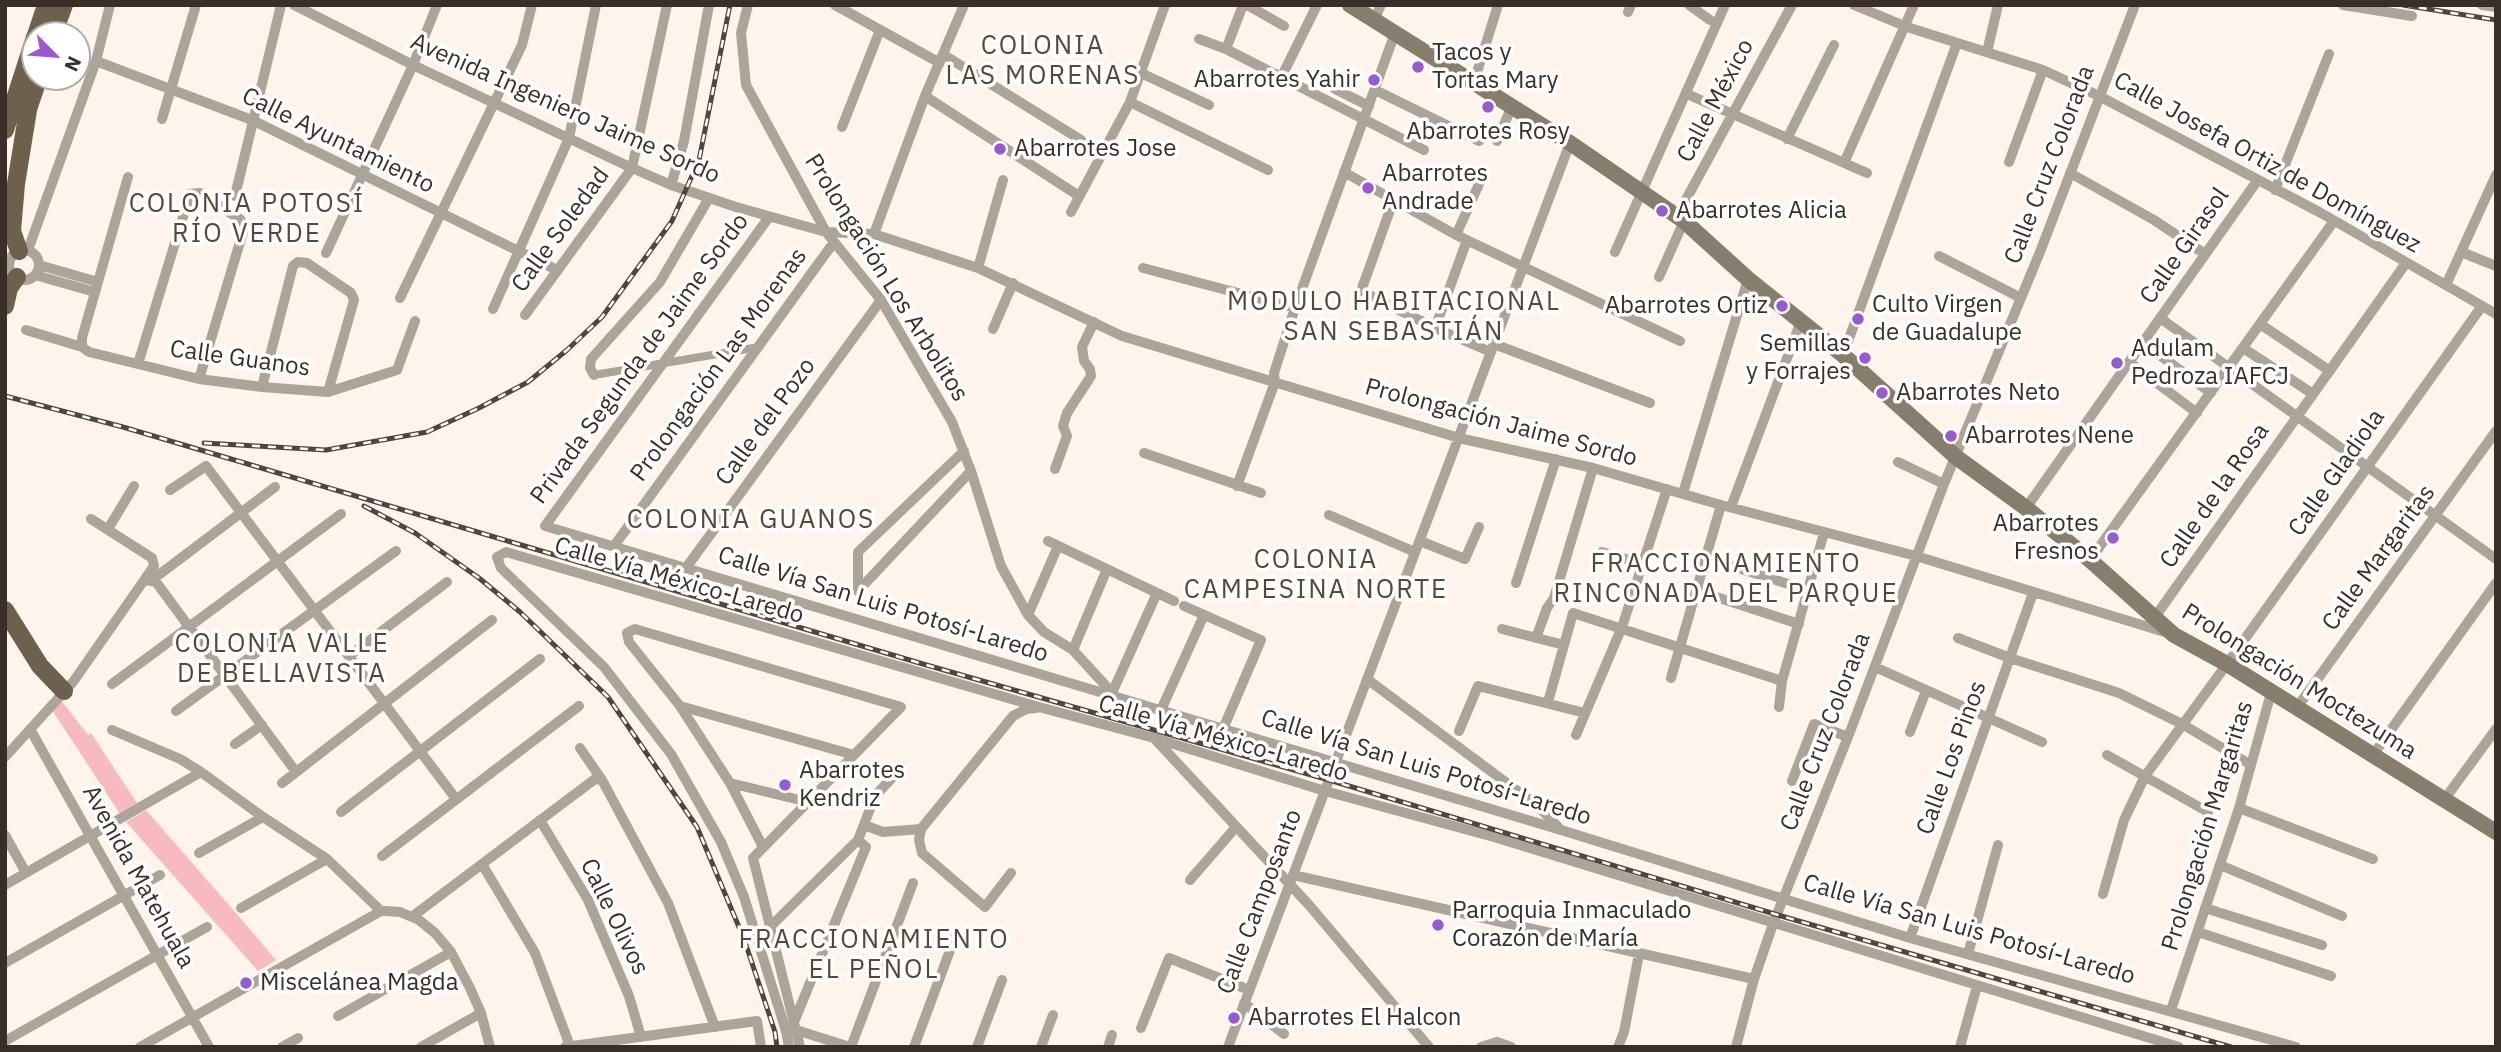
<!DOCTYPE html>
<meta charset="utf-8">
<style>
body{margin:0}
#map{position:relative;width:2501px;height:1052px;overflow:hidden;background:#fff4ec;font-family:"IBM Plex Sans",sans-serif}
canvas{display:block}
.frame{position:absolute;inset:0;border:7px solid #392f28;pointer-events:none}
.north{position:absolute;left:21px;top:21px;width:70px;height:70px;box-sizing:border-box;background:#fff;border:2px solid #b0aca9;border-radius:50%;rotate:115deg;font-size:19px;font-weight:700;line-height:28px;text-align:center;color:#392f28}
.north::after{content:'';display:block;margin:auto;width:24px;height:32px;background:#985ad1;clip-path:polygon(50% 0,100% 100%,50% 72%,0 100%)}
</style>
<div id="map">
<canvas width="2501" height="1052"></canvas>
<div class="frame"></div>
<div class="north">N</div>
</div>
<script>
const ctx = document.querySelector('canvas').getContext('2d');
ctx.lineJoin = 'round';
function fill(path, color) {
  ctx.fillStyle = color;
  ctx.fill(path, 'evenodd');
}
function shape(rows) {
  const path = new Path2D();
  for (const r of rows) {
    if (r.length === 3) {
      path.moveTo(r[0] + r[2], r[1]);
      path.arc(r[0], r[1], r[2], 0, 2 * Math.PI);
      continue;
    }
    path.moveTo(r[0], r[1]);
    for (let i = 2; i < r.length; i += 2) path.lineTo(r[i], r[i + 1]);
  }
  return path;
}
function strokePath(path, color, width, dash) {
  ctx.strokeStyle = color;
  ctx.lineWidth = width;
  ctx.lineCap = dash ? 'butt' : 'round';
  ctx.setLineDash(dash || []);
  ctx.stroke(path);
}
function drawText(font, color, halo, rows, align = 'center') {
  ctx.font = font + ' "IBM Plex Sans",sans-serif';
  ctx.lineWidth = 7;
  ctx.setLineDash([]);
  ctx.textBaseline = 'middle';
  ctx.strokeStyle = halo;
  ctx.fillStyle = color;
  for (const [text, x, y, turn = 0] of rows) {
    ctx.save();
    ctx.translate(x, y);
    ctx.rotate((+turn || 0) * Math.PI / 180);
    ctx.textAlign = isNaN(turn) ? turn : align;
    if (halo) ctx.strokeText(text, 0, 0);
    ctx.fillText(text, 0, 0);
    ctx.restore();
  }
}
fill(shape([
 [61,700,88,735,91,733,137,803,120,814,52,710],
 [146,810,235,912,276,960,258,971,126,822]
]), '#f7babf');
strokePath(shape([
 [594,375,759,347]
]), '#aba499', 8);
strokePath(shape([
 [294,5,413,65,632,168,671,185,736,207,826,232,874,234,978,268,1122,336,1459,438,1593,468,1721,505,1916,556,2168,633],
 [748,5,741,33,746,85,826,232,881,300,952,422,971,471,1001,566,1028,615,1044,632,1073,650,1116,697],
 [835,5,940,63],
 [1247,5,1284,26],
 [1689,5,1710,20],
 [1854,5,1907,27,2043,70,2099,96,2321,213,2496,314],
 [2343,5,2412,16],
 [2482,5,2496,7],
 [1628,12,1631,5],
 [1374,20,1381,5],
 [1199,39,1226,49,1424,150],
 [1226,49,1243,5],
 [1987,52,1998,5],
 [944,55,1081,140],
 [96,61,252,120,557,270],
 [1141,73,1209,105],
 [1281,78,1317,5],
 [1474,82,1498,5],
 [1335,89,1369,106],
 [1375,90,1479,141],
 [1687,94,1867,173],
 [925,96,1079,196],
 [1130,102,1268,170],
 [162,119,196,5],
 [842,127,880,30],
 [1787,139,1834,45],
 [1497,141,1512,106],
 [2009,162,2043,70],
 [1844,163,1914,5],
 [1344,172,1456,235,1680,341],
 [2070,173,2154,220,2205,254],
 [671,185,684,141,709,5],
 [2275,190,2329,54],
 [235,196,281,5],
 [1394,199,1361,291,1435,328,1491,352],
 [1071,212,1130,102,1165,5],
 [1677,216,1792,5],
 [769,217,545,526,1561,830,1910,938,2296,1047],
 [874,234,925,96,964,5],
 [1456,235,1480,182],
 [28,250,96,61,110,5],
 [24,265,15],
 [1615,252,1725,5],
 [2461,252,2496,266],
 [326,253,413,65,437,5],
 [1939,256,2021,298],
 [39,265,98,282],
 [978,268,1003,180],
 [1143,268,1295,308],
 [35,275,95,292],
 [1659,277,1684,221],
 [2446,285,2496,175],
 [400,298,522,45,532,5],
 [493,309,569,138,596,5],
 [525,315,632,168,667,5],
 [2160,318,2496,559],
 [2260,324,2330,371],
 [1435,328,1467,240],
 [993,329,1013,283],
 [26,330,82,347,89,352,199,379,262,387,328,392,397,370,415,321],
 [2142,342,2211,393],
 [1494,344,1650,403],
 [82,347,82,338,128,177],
 [2243,348,2313,394],
 [1843,355,1957,43],
 [2129,362,2197,413],
 [138,364,190,194,200,193,241,220,243,232,199,379],
 [594,375,590,368,591,359,660,282,709,198],
 [262,387,293,266,298,262,307,263,351,293,354,300,328,392],
 [1144,453,1261,493],
 [1898,462,1944,484],
 [1055,469,1067,436,1063,426,1067,413,1091,376,1090,369,1084,361,1082,347,1094,322],
 [1237,486,1275,382,1274,373,1295,308,1395,33],
 [170,490,206,466,456,799],
 [1683,493,1748,279],
 [1731,507,1801,321],
 [2026,508,2257,181],
 [1329,515,1415,552],
 [108,529,134,486],
 [1048,541,1174,601],
 [1420,541,1465,559,1479,527],
 [614,546,834,242],
 [1602,552,1643,564],
 [1707,558,1807,590],
 [2090,560,2334,221],
 [686,568,881,300],
 [150,573,160,574,275,487],
 [146,580,156,582,296,772],
 [1516,583,1556,459],
 [858,591,858,552,964,451],
 [858,591,971,471],
 [1698,591,1799,624],
 [1184,606,1261,640,1223,729],
 [1028,615,1058,546],
 [2155,617,2406,263],
 [1502,629,1564,645],
 [1536,638,1547,608,1554,598,1593,468],
 [1958,638,2010,658,2119,693,2182,724,2251,765],
 [1073,650,1107,569],
 [349,656,447,582],
 [1875,667,2042,742],
 [1671,678,1721,505],
 [1367,679,1539,807,1559,828],
 [112,684,341,514],
 [1112,693,1157,593],
 [1548,702,1573,613,1782,681],
 [680,706,854,755],
 [1779,707,1782,681,1824,533],
 [2296,709,2496,431],
 [1161,710,1204,615],
 [176,711,396,551],
 [30,729,209,1047],
 [112,730,180,759,201,772,263,817,327,859,381,911],
 [1459,731,1478,686,1585,713],
 [1910,732,1926,691],
 [1576,735,1622,627,1667,489],
 [1154,738,1309,905,1429,1047],
 [235,744,262,725],
 [580,748,602,780],
 [2107,755,2208,812],
 [2373,755,2496,583],
 [5,757,73,682,154,566,152,558,91,519],
 [1792,781,1814,724,1848,737],
 [282,783,492,620],
 [730,783,808,802],
 [2444,800,2496,729],
 [2239,808,2373,859],
 [341,812,540,659],
 [540,820,588,900,629,996,641,1037],
 [864,825,883,832,921,829],
 [5,835,26,873],
 [763,847,730,783,680,706,629,642,627,633,635,629,901,707,753,858,800,1047],
 [199,853,263,817],
 [382,856,579,706],
 [482,864,535,953,570,1046],
 [2220,865,2342,916],
 [1011,873,985,907,922,853,919,840,921,829,1013,716,1026,709,1036,708],
 [1293,875,1754,979],
 [1190,880,1236,827],
 [5,885,201,772],
 [2103,894,2124,820,2145,776,2227,664,2482,306],
 [241,908,327,859],
 [2205,908,2322,945],
 [413,916,595,779,602,780,668,903,715,1027],
 [770,927,858,840,875,796,902,767],
 [2198,932,2331,976],
 [1910,938,2033,593],
 [1968,954,1998,845],
 [5,963,160,875],
 [1244,1003,1284,1034],
 [2171,1010,2239,808,2271,693],
 [338,1016,451,952],
 [794,1022,866,847,858,840],
 [1141,1028,1169,958,1249,990],
 [796,1030,850,1047],
 [5,1041,207,927],
 [140,1047,381,911,386,911,400,912,419,920,435,933,451,952,470,988,481,1013,490,1047],
 [282,1047,298,1038],
 [421,1047,481,1013],
 [565,1047,757,1021,761,1047],
 [789,1047,786,1031,744,897,721,842,671,754,604,667,501,568,497,557,506,552,1039,707,1154,738,1325,791,1494,837,2179,1047],
 [851,1047,913,883],
 [914,1047,955,937],
 [977,1047,1002,980],
 [1041,1047,1053,1015],
 [1108,1047,1112,1035],
 [1228,1047,1570,143],
 [1481,1047,1497,1042,1511,1047],
 [1618,1047,1624,1032,1639,954],
 [1736,1047,1754,979,1773,924,1848,737,1944,484,2040,252,2135,5],
 [1960,1047,1977,986]
]), '#aba499', 10);
strokePath(shape([
 [1350,5,1570,143,1684,221,1748,279,1843,355,1956,457,2026,508,2090,560,2174,635,2227,664,2496,832]
]), '#877d6d', 16);
strokePath(shape([
 [36,35,46,5],
 [53,35,64,5],
 [27,112,39,77],
 [5,130,35,37],
 [19,251,12,231,16,184,29,104],
 [5,306,9,288,17,277],
 [5,610,40,666,64,691]
]), '#6d614e', 18);
const rail = shape([
 [2403,5,2496,20],
 [5,396,123,427,923,664,1329,780,1778,915,2231,1047],
 [204,443,326,450,427,432,479,408,528,382,567,350,602,317,672,221,699,160,730,5],
 [364,506,415,533,479,578,520,612,608,697,697,827,744,939,775,1032,777,1047]
]);
strokePath(rail, '#50463f', 5);
strokePath(rail, '#fff', 2.5, [8]);
for (const [x, y, r, color] of [
 [1418,67,7,"#985ad1"],
 [1374,80,7,"#985ad1"],
 [1488,107,7,"#985ad1"],
 [1000,149,7,"#985ad1"],
 [1368,188,7,"#985ad1"],
 [1662,211,7,"#985ad1"],
 [1782,306,7,"#985ad1"],
 [1858,319,7,"#985ad1"],
 [1865,358,7,"#985ad1"],
 [2117,363,7,"#985ad1"],
 [1882,393,7,"#985ad1"],
 [1951,436,7,"#985ad1"],
 [2113,538,7,"#985ad1"],
 [785,785,7,"#985ad1"],
 [1438,925,7,"#985ad1"],
 [246,983,7,"#985ad1"],
 [1234,1018,7,"#985ad1"]
]) {
  const dot = new Path2D();
  dot.arc(x, y, r, 0, 2 * Math.PI);
  ctx.fillStyle = color;
  ctx.fill(dot);
  strokePath(dot, '#fff', 2.5);
}
drawText('24px', '#392f28', '#fff', [
 ["Tacos y",1432,53],
 ["Tortas Mary",1432,81],
 ["Abarrotes Yahir",1360,80,"right"],
 ["Abarrotes Rosy",1488,132,"center"],
 ["Abarrotes Jose",1014,149],
 ["Abarrotes",1382,174],
 ["Andrade",1382,202],
 ["Abarrotes Alicia",1676,211],
 ["Culto Virgen",1872,305],
 ["de Guadalupe",1872,333],
 ["Abarrotes Ortiz",1768,306,"right"],
 ["Semillas",1851,344,"right"],
 ["y Forrajes",1851,372,"right"],
 ["Adulam",2131,349],
 ["Pedroza IAFCJ",2131,377],
 ["Abarrotes Neto",1896,393],
 ["Abarrotes Nene",1965,436],
 ["Abarrotes",2099,524,"right"],
 ["Fresnos",2099,552,"right"],
 ["Abarrotes",799,771],
 ["Kendriz",799,799],
 ["Parroquia Inmaculado",1452,911],
 ["Corazón de María",1452,939],
 ["Miscelánea Magda",260,983],
 ["Abarrotes El Halcon",1248,1018]
], 'left');
drawText('24px', '#392f28', '#fff', [
 ["Calle México",1716,101,-62],
 ["Avenida Ingeniero Jaime Sordo",565,109,24],
 ["Calle Ayuntamiento",338,141,26],
 ["Calle Josefa Ortiz de Domínguez",2267,163,29],
 ["Calle Cruz Colorada",2050,165,-69],
 ["Calle Soledad",561,230,-54],
 ["Calle Girasol",2185,246,-55],
 ["Prolongación Los Arbolitos",886,278,58],
 ["Calle Guanos",240,359,8],
 ["Privada Segunda de Jaime Sordo",640,359,-54],
 ["Prolongación Las Morenas",719,365,-54],
 ["Calle del Pozo",766,422,-54],
 ["Prolongación Jaime Sordo",1501,423,15],
 ["Calle Gladiola",2337,473,-55],
 ["Calle de la Rosa",2215,496,-55],
 ["Calle Margaritas",2379,558,-54],
 ["Calle Vía México-Laredo",679,581,16],
 ["Calle Vía San Luis Potosí-Laredo",883,605,17],
 ["Prolongación Moctezuma",2299,682,32],
 ["Calle Cruz Colorada",1826,732,-69],
 ["Calle Vía México-Laredo",1223,739,16],
 ["Calle Los Pinos",1952,758,-70],
 ["Calle Vía San Luis Potosí-Laredo",1426,768,17],
 ["Prolongación Margaritas",2208,826,-73],
 ["Avenida Matehuala",138,877,61],
 ["Calle Camposanto",1260,902,-69],
 ["Calle Olivos",614,917,64],
 ["Calle Vía San Luis Potosí-Laredo",1969,930,16]
]);
ctx.letterSpacing = '2px';
drawText('26px', '#5a4536', '#fff', [
 ["COLONIA",1043,46],
 ["LAS MORENAS",1043,76],
 ["COLONIA POTOSÍ",247,204],
 ["RÍO VERDE",247,234],
 ["MODULO HABITACIONAL",1394,302],
 ["SAN SEBASTIÁN",1394,332],
 ["COLONIA GUANOS",751,520],
 ["COLONIA",1316,560],
 ["CAMPESINA NORTE",1316,590],
 ["FRACCIONAMIENTO",1726,564],
 ["RINCONADA DEL PARQUE",1726,594],
 ["COLONIA VALLE",282,644],
 ["DE BELLAVISTA",282,674],
 ["FRACCIONAMIENTO",874,940],
 ["EL PEÑOL",874,970]
]);
ctx.letterSpacing = '0px';
</script>
